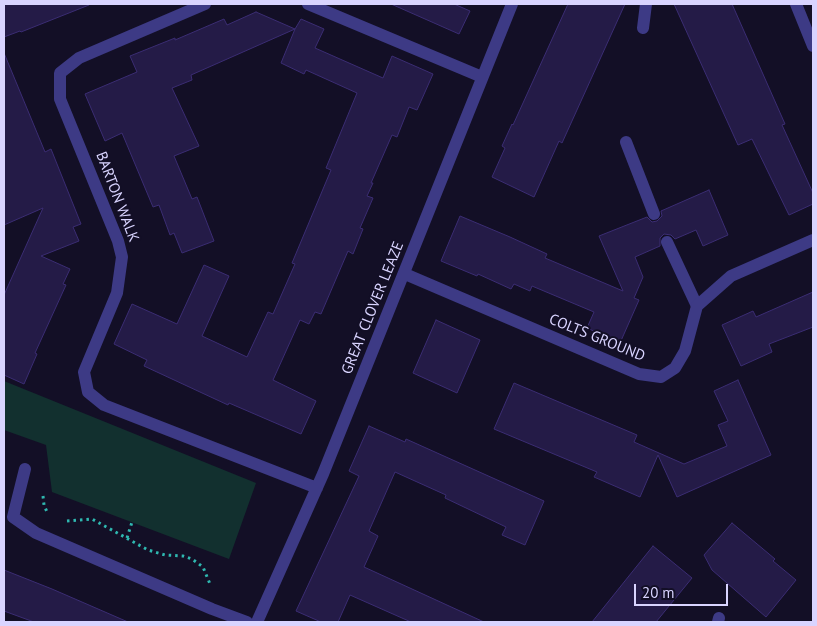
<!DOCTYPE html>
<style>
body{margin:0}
#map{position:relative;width:817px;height:626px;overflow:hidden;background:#130f26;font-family:"PT Sans",sans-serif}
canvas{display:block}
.frame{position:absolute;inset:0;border:5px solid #d9d4ff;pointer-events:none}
.scale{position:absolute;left:634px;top:584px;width:94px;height:22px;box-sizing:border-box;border:2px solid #d9d4ff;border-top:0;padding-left:6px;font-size:15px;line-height:18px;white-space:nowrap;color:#d9d4ff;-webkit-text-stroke:4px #130f26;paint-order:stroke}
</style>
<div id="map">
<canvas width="817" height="626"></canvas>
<div class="frame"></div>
<div class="scale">20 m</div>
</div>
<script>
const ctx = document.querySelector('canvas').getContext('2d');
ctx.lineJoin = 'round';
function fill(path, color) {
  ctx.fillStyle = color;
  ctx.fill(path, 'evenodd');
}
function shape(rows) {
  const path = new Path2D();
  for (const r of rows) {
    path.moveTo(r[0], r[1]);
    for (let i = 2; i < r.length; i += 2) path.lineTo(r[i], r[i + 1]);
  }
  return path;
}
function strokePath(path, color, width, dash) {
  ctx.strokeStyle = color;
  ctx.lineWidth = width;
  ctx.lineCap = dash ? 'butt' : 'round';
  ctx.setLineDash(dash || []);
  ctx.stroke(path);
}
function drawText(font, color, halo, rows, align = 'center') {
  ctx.font = font + ' "PT Sans",sans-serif';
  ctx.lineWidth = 4;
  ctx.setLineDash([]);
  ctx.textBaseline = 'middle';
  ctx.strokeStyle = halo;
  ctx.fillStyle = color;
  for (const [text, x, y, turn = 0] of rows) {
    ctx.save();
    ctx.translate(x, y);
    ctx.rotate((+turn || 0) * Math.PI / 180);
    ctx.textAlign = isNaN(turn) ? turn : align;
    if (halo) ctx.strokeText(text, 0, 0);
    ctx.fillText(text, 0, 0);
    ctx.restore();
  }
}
fill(shape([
 [4,381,256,483,229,559,52,492,46,445,4,430]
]), '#12302f');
const building = shape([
 [4,4,89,4,89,5,21,32,20,31,4,37,4,4],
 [391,4,454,4,470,11,459,34,391,4],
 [568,4,625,4,562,143,559,141,534,197,492,177,505,148,502,146,512,124,513,125,568,4],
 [674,4,732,4,785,124,782,125,813,193,813,204,789,215,752,139,738,145,674,4],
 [256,12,295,29,301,19,324,29,315,48,383,78,392,56,433,74,417,110,409,107,397,137,392,135,371,183,373,183,367,196,373,198,360,228,363,229,353,254,348,251,321,314,315,312,309,324,300,320,273,380,316,401,301,434,229,403,228,405,144,366,147,360,114,344,132,304,177,324,204,265,229,276,202,336,247,357,268,312,273,314,295,264,292,263,331,170,326,168,357,93,306,70,304,74,281,63,295,29,191,75,192,80,172,88,199,146,174,156,192,199,197,197,214,241,182,253,174,233,170,235,159,205,153,207,122,133,105,141,85,94,137,72,130,56,175,38,175,40,224,19,227,25,256,12],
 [4,53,45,152,51,149,81,224,73,227,79,241,41,256,70,269,63,284,66,285,35,353,37,354,24,384,4,375,4,295,43,208,4,225,4,53],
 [709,190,728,235,703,246,696,230,675,239,671,235,664,234,660,238,660,246,635,257,643,277,634,298,639,300,620,343,587,328,594,312,532,286,530,291,514,284,511,289,478,274,477,276,441,261,460,216,510,237,547,254,545,258,623,291,599,236,647,217,652,222,657,221,662,216,661,211,709,190],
 [813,292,813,327,769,344,772,352,741,366,722,325,753,311,756,317,813,292],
 [436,320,480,340,457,393,413,373,436,320],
 [738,380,771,455,677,497,658,455,640,497,594,477,597,472,494,429,514,383,637,435,634,442,684,464,727,446,718,425,728,421,714,391,738,380],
 [369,426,405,442,406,439,544,501,525,545,502,535,506,527,445,498,446,495,395,472,369,531,378,536,364,567,484,622,411,622,350,595,338,622,321,622,296,611,359,476,349,471,369,426],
 [732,523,775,559,773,561,796,580,766,617,712,570,704,555,732,523],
 [653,546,692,578,656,622,592,622,653,546],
 [4,570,52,589,128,622,34,622,4,611,4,570]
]);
fill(building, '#241b47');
strokePath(building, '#3b2d73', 1);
strokePath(shape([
 [43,496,44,505,47,512],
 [67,521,92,519,148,550,165,555,183,556,192,559,203,567,210,584],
 [127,538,132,522]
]), '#2fb8b0', 3, [2.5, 4]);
strokePath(shape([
 [643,28,646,4],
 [626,142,654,214],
 [667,242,697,306]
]), '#3d3a85', 12);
strokePath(shape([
 [205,4,79,58,60,73,60,99,118,241,122,257,117,293,84,372,88,392,104,405,317,488],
 [308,4,482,77],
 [796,4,813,46],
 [405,274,639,374,661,377,675,368,685,351,697,306,731,276,813,240],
 [25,469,13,517,36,533,212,609,247,622],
 [257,622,323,474,512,4],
 [718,622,719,618]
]), '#3d3a85', 12);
drawText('15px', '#d9d4ff', '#130f26', [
 ["BARTON WALK",117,197,69],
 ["GREAT CLOVER LEAZE",373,308,-68],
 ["COLTS GROUND",597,338,22]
]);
</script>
